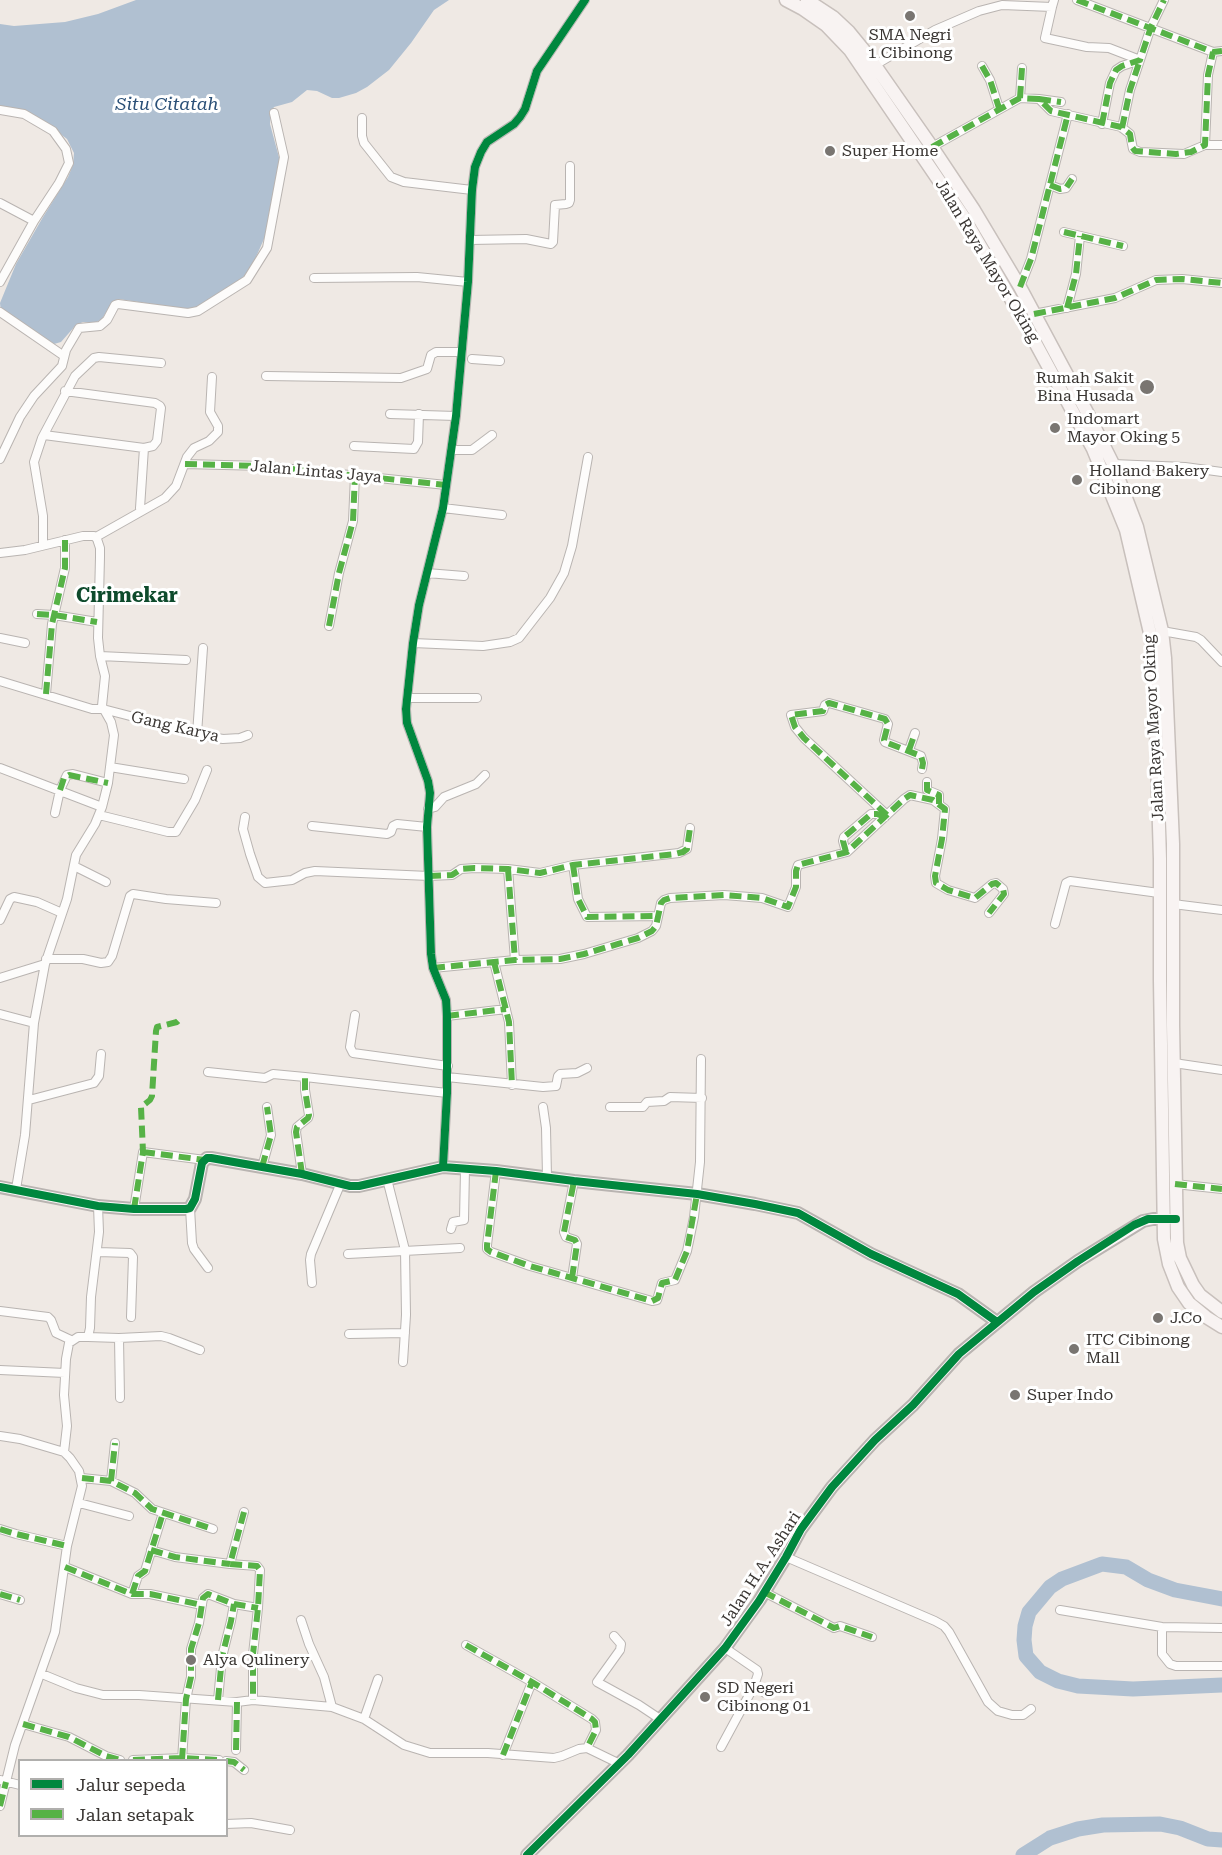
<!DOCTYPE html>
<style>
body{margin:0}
#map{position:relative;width:1222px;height:1855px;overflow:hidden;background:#efe9e4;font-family:"Roboto Serif",serif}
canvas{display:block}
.legend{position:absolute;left:18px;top:1759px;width:210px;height:78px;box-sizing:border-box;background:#fff;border:2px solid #b0afad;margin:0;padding:8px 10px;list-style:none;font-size:18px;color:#3a3633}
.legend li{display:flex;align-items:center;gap:12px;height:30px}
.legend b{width:30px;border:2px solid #b0afad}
</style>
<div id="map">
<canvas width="1222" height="1855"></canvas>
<ul class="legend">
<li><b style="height:8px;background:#00873e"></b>Jalur sepeda</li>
<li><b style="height:8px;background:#56b246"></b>Jalan setapak</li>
</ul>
</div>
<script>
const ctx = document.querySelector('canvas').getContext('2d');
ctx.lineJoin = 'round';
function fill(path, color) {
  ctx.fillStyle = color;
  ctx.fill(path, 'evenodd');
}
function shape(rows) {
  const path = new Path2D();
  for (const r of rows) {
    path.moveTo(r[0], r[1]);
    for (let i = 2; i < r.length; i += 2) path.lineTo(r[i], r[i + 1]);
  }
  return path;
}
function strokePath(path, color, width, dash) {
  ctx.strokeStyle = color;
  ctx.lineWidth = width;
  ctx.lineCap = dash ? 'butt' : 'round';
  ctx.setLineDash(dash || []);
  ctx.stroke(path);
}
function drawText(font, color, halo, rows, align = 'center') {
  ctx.font = font + ' "Roboto Serif",serif';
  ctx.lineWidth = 6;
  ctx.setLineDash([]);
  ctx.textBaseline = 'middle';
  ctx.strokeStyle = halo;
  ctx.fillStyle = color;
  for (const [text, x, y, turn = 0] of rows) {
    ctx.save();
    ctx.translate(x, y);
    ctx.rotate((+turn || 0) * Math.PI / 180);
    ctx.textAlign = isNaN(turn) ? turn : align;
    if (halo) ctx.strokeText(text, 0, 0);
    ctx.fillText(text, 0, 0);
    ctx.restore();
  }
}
fill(shape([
 [136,0,449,0,434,10,411,43,389,70,367,87,356,93,339,98,332,98,317,91,307,90,292,102,274,107,271,112,270,124,280,161,267,232,253,264,241,280,195,308,180,308,118,299,111,304,102,319,95,323,83,322,76,325,61,342,54,344,1,311,0,303,16,264,43,217,68,177,73,165,74,153,67,139,39,118,0,109,0,24,14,26,65,22,98,14]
]), '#b0c0d1');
strokePath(shape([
 [1222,1599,1175,1590,1148,1580,1126,1567,1102,1564,1062,1579,1050,1587,1029,1612,1025,1626,1024,1640,1026,1656,1040,1672,1058,1681,1078,1686,1133,1689,1222,1685],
 [1023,1855,1050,1838,1078,1829,1103,1825,1160,1824,1180,1828,1208,1839,1222,1840]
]), '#b0c0d1', 15);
const street = shape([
 [1077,0,1213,52,1222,51],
 [1052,7,1045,38,1087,47,1109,48,1140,60,1130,90,1122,128],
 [875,65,935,30,979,11,1002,5,1052,7,1054,0],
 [982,66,990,80,999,108],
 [1020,98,1022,68],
 [1039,99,1061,102],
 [0,110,24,114,53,131,66,149,69,163,59,183,34,221,0,282],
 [362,118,362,136,364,143,391,177,404,182,472,190],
 [1102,124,1110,83,1116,70,1122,66,1140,60,1151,27,1164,0],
 [1205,145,1208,75,1213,52],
 [932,147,1020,98,1039,99,1051,111,1121,127,1130,134,1133,149,1140,152,1184,154,1205,145,1222,145],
 [1050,185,1060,189,1066,188,1072,179],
 [0,203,34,221],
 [1064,232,1123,246],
 [470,240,526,239,551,244,553,242,555,205,566,204,569,203,570,200,570,166],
 [314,278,417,277,468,282],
 [1020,287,1031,259,1068,114],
 [1067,308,1076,274,1080,236],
 [0,312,64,356],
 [1034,314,1115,298,1156,280,1182,279,1222,283],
 [472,359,500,361],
 [266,376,401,378,427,369,431,355,436,352,461,352],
 [65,391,155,403,160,406,161,408,157,441,153,446,144,448,140,508],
 [390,414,456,416],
 [44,435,144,448],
 [354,446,414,449,418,442,419,414],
 [451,450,472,450,492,435],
 [0,459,20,417,34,396,62,366,66,350,79,328,100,326,107,320,115,305,118,304,188,313,198,311,247,280,267,248,284,157,274,113],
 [185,464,263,466,446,485],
 [1113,464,1185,467,1222,472],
 [443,508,502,515],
 [96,537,165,498,176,486,187,457,194,448,209,441,218,432,218,426,210,412,212,377],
 [43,545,43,516,34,462,42,438,75,376,94,358,99,357,161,363],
 [0,553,25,550,83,536,94,536,97,539,100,548,100,557,98,638,100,656,105,676,102,706,111,722,114,735,108,783,102,807,95,824,76,855,67,899,45,964,34,1023,25,1135,16,1189],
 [427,573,464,576],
 [37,614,54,615,97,622],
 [329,626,339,573,353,521,355,475],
 [1162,631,1196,637,1201,640,1222,662],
 [0,638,25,643],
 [413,643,483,646,510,642,519,638,550,598,564,573,572,546,588,457],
 [100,656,186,660],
 [0,681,92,709,103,709,211,737,223,739,240,738,248,735],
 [46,694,52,624,65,568,65,540],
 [408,698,477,698],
 [197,734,203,648],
 [909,750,915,733],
 [110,767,184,779],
 [0,768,102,807],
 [927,782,927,790,939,795,939,804],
 [428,809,435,807,444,797,476,784,485,775],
 [55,813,60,790,67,775,73,774,108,783],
 [99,815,168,832,176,832,195,800,207,770],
 [887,815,804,738,795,727,791,715,823,711,825,705,829,703,885,719,888,724,884,740,885,742,921,756,923,763,922,769],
 [245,817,243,829,250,854,258,877,265,883,292,880,305,873,315,871,429,876,452,875,461,869,475,868,508,869,540,873,573,865,679,853,687,849,690,828],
 [312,826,387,834,391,832,393,826,397,824,427,827],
 [846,852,843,841,844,837,850,832,871,814,877,814,885,817],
 [573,865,578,899,587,917,658,916],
 [74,866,106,882],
 [508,869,515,960],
 [1173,904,1222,910],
 [0,920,10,899,14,897,37,902,62,913],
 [1055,924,1066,883,1070,881,1159,893],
 [46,959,83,959,101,963,108,962,112,956,130,896,133,894,166,899,216,903],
 [494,962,509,1022,512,1085],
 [433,968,515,960,560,959,584,954,638,938,652,931,656,926,661,903,664,900,670,898,724,895,762,898,788,907,796,887,796,871,798,865,847,852,904,799,910,795,933,800,945,809,942,839,935,876,936,883,948,890,975,898,992,884,996,883,1003,889,1004,894,989,913],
 [0,978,45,964],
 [0,1014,34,1023],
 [355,1015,350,1047,353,1053,448,1066],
 [447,1016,506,1009],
 [1174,1063,1222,1070],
 [208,1072,265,1078,273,1074,305,1077,447,1093],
 [447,1077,543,1087,556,1086,558,1076,560,1074,577,1073,587,1068],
 [29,1100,94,1083,99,1076,101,1054],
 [543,1107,546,1128,547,1177],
 [610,1107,643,1107,647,1102,664,1101,670,1097,702,1098],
 [262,1167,271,1135,267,1107],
 [443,1167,447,1093,447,1016,446,1000,433,968,431,954,427,827,430,793,428,781,407,723,406,709,413,643,419,605,443,508,456,416,468,282,472,190,475,167,481,152,487,142,514,124,520,117,525,109,537,71,585,0],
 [496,1171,487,1245,487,1249,491,1252,530,1266,652,1301,657,1300,662,1283,675,1280,687,1251,694,1217,700,1162,701,1059],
 [302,1174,296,1132,297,1127,308,1118,309,1115,305,1090,305,1077],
 [387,1179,405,1250,406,1315,403,1362],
 [1175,1184,1222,1189],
 [190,1208,192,1243,194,1249,208,1268],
 [134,1209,143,1152,205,1160],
 [451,1229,453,1222,464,1220,465,1169],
 [98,1252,130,1253,133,1257,131,1317],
 [348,1254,460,1248],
 [572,1278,577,1244,575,1240,566,1237,564,1232,574,1181],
 [312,1283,310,1260,311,1254,340,1185],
 [0,1311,48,1317,51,1320,56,1333,71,1340],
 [349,1334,405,1333],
 [88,1337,119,1338,161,1336,169,1338,200,1350],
 [119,1338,120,1398],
 [0,1370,65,1373],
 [0,1436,20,1439,64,1452,70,1458,79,1471,82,1486,67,1546,55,1632,15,1745,0,1806],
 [64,1452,67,1426,64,1395,66,1359,69,1343,78,1337,88,1337,90,1328,91,1297,99,1232,98,1206],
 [82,1478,111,1481,135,1493,152,1509,213,1529],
 [111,1481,115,1443],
 [79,1503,129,1516],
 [244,1512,230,1564,257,1566,260,1570,258,1608,253,1654,253,1700],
 [0,1529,16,1534,67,1546],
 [151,1550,175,1557,230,1564],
 [786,1557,935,1621,944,1626,949,1632,988,1702,998,1711,1012,1715,1023,1715,1031,1709],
 [65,1567,132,1594,150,1594,202,1605],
 [764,1592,834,1628,840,1626,872,1637],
 [0,1594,20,1600],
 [132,1594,138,1576,145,1571,163,1513],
 [1060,1610,1162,1627,1222,1628],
 [301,1620,309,1644,324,1677,332,1707],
 [1162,1627,1162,1654,1170,1664,1176,1666,1222,1666],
 [614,1636,621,1644,620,1650,597,1682,639,1705,660,1719],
 [466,1645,532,1682,592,1719,595,1722,596,1730,587,1748],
 [725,1648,757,1670,758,1674,754,1686,765,1693],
 [42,1674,76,1688,103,1695,139,1695,237,1702,253,1700,332,1707,364,1719,404,1745,430,1753,488,1753,554,1758,562,1756,579,1749,587,1748,620,1764],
 [218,1700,222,1657,231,1621,234,1604],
 [364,1719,378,1679],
 [23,1724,69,1737,106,1756,120,1760],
 [721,1747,754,1686],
 [236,1750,237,1702],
 [503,1755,532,1682],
 [133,1760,183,1758,219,1760],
 [182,1760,186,1699,191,1677,191,1649,199,1623,203,1598,208,1594,234,1604,258,1608],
 [226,1761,234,1762,244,1770],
 [0,1780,20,1785],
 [226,1824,251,1823,290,1830]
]);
const secondary = shape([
 [0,1187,98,1206,134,1209,186,1209,190,1208,195,1199,202,1163,207,1158,211,1158,302,1174,350,1186,359,1186,443,1167,496,1171,574,1181,697,1194,755,1204,798,1213,871,1254,958,1294,997,1322],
 [527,1855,628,1755,725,1648,759,1601,786,1557,801,1529,832,1487,875,1440,913,1405,959,1354,1034,1292,1078,1261,1143,1221,1153,1219,1169,1219]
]);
const primary = shape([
 [786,0,803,9,826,25,850,50,963,216,1018,311,1093,449,1126,530,1150,633,1154,663,1160,859,1160,980,1164,1239,1169,1264,1178,1287,1189,1303,1206,1317,1222,1327],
 [807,0,833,17,849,32,867,54,932,147,974,210,1020,287,1088,414,1113,464,1137,527,1162,631,1165,658,1173,844,1173,1025,1177,1243,1180,1258,1193,1285,1200,1295,1222,1312]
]);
strokePath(street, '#b9b4b1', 10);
strokePath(secondary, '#b9b4b1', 14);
strokePath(primary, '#c8c0bc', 15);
strokePath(street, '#fdfcfb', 8);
strokePath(secondary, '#faf7f7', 10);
strokePath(primary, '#f8f3f2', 12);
strokePath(shape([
 [1077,0,1213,52,1222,51],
 [982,66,990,80,999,108],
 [1020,98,1022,68],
 [1039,99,1061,102],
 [1102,124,1110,83,1116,70,1122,66,1140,60,1151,27,1164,0],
 [1122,128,1130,90,1140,60],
 [932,147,1020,98,1039,99,1051,111,1121,127,1130,134,1132,147,1135,151,1176,154,1191,152,1205,145,1208,75,1213,52],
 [1050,185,1060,189,1066,188,1072,179],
 [1064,232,1123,246],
 [1020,287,1031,259,1068,114],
 [1067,308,1076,274,1080,236],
 [1034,314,1115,298,1156,280,1182,279,1222,283],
 [185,464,263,466,446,485],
 [37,614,54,615,97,622],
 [329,626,339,573,353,521,355,475],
 [46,694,52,624,65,568,65,540],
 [909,750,915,733],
 [927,782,927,790,939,795,939,804],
 [60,790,64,778,69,775,108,783],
 [887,815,804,738,795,727,791,715,823,711,825,705,829,703,885,719,888,724,884,740,885,742,921,756,923,763,922,769],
 [846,852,843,841,844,837,850,832,871,814,877,814,885,817],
 [573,865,578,899,587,917,658,916],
 [508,869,515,960],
 [429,876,452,875,461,869,475,868,508,869,540,873,573,865,675,854,683,852,687,849,690,828],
 [494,962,509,1022,512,1085],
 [433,968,515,960,560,959,584,954,638,938,652,931,656,926,661,903,664,900,670,898,724,895,762,898,788,907,796,887,796,871,798,865,847,852,904,799,910,795,933,800,945,809,942,839,935,876,936,883,948,890,975,898,992,884,996,883,1003,889,1004,894,989,913],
 [447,1016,506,1009],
 [143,1152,205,1160],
 [262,1167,271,1135,267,1107],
 [496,1171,487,1245,487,1249,491,1252,530,1266,652,1301,658,1298,662,1283,675,1280,687,1251,697,1194],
 [302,1174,296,1132,297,1127,308,1118,309,1115,305,1090,305,1077],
 [1175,1184,1222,1189],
 [134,1209,143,1152,141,1107,150,1100,152,1096,156,1031,157,1027,177,1022,180,1019],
 [572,1278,577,1244,575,1240,566,1237,564,1232,574,1181],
 [82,1478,111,1481,135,1493,152,1509,213,1529],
 [111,1481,115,1443],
 [244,1512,230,1564,257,1566,260,1570,258,1608,253,1654,253,1700],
 [0,1529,16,1534,67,1546],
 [151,1550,175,1557,230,1564],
 [65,1567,132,1594,150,1594,202,1605],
 [764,1592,834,1628,840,1626,872,1637],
 [0,1594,20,1600],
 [132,1594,138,1576,145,1571,163,1513],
 [466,1645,532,1682,592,1719,595,1722,596,1730,587,1748],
 [218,1700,222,1657,231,1621,234,1604],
 [23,1724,69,1737,106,1756,120,1760],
 [236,1750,237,1702],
 [503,1755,532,1682],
 [133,1760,183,1758,219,1760],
 [182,1760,186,1699,191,1677,191,1649,199,1623,203,1598,208,1594,234,1604,258,1608],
 [226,1761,234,1762,244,1770],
 [0,1806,6,1782]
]), '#56b246', 6, [12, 6]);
strokePath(shape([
 [443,1167,447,1093,447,1016,446,1000,433,968,431,954,427,827,430,793,428,781,407,723,406,709,413,643,419,605,443,508,456,416,468,282,472,190,475,167,481,152,487,142,514,124,520,117,525,109,537,71,585,0],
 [0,1187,98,1206,134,1209,186,1209,190,1208,195,1199,202,1163,207,1158,211,1158,302,1174,350,1186,359,1186,443,1167,496,1171,574,1181,697,1194,755,1204,798,1213,871,1254,958,1294,997,1322],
 [527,1855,628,1755,725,1648,759,1601,786,1557,801,1529,832,1487,875,1440,913,1405,959,1354,1034,1292,1078,1261,1134,1225,1148,1219,1176,1219]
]), '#00873e', 8);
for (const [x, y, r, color] of [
 [910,16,6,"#797571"],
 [830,151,6,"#797571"],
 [1147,387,8,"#797571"],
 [1055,428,6,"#797571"],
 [1077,480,6,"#797571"],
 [1158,1318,6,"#797571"],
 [1074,1349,6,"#797571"],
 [1015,1395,6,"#797571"],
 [191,1660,6,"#797571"],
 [705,1697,6,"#797571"]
]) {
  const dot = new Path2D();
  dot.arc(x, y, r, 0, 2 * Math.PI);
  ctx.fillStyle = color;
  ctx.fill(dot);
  strokePath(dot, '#fff', 2);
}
drawText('16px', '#3a3633', '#fff', [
 ["SMA Negri",910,35,"center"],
 ["1 Cibinong",910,53,"center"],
 ["Super Home",842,151],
 ["Rumah Sakit",1134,378,"right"],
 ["Bina Husada",1134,396,"right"],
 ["Indomart",1067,419],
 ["Mayor Oking 5",1067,437],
 ["Holland Bakery",1089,471],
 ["Cibinong",1089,489],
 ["J.Co",1170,1318],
 ["ITC Cibinong",1086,1340],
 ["Mall",1086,1358],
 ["Super Indo",1027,1395],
 ["Alya Qulinery",203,1660],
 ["SD Negeri",717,1688],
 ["Cibinong 01",717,1706]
], 'left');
drawText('16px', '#3a3633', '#fff', [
 ["Jalan Raya Mayor Oking",987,261,59],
 ["Jalan Lintas Jaya",316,472,5],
 ["Gang Karya",175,727,13],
 ["Jalan Raya Mayor Oking",1154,728,-93],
 ["Jalan H.A. Ashari",761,1569,-57]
]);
drawText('italic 18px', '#2b5077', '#fff', [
 ["Situ Citatah",167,105]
]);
drawText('bold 20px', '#0e4b2c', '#fff', [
 ["Cirimekar",127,596]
]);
</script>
